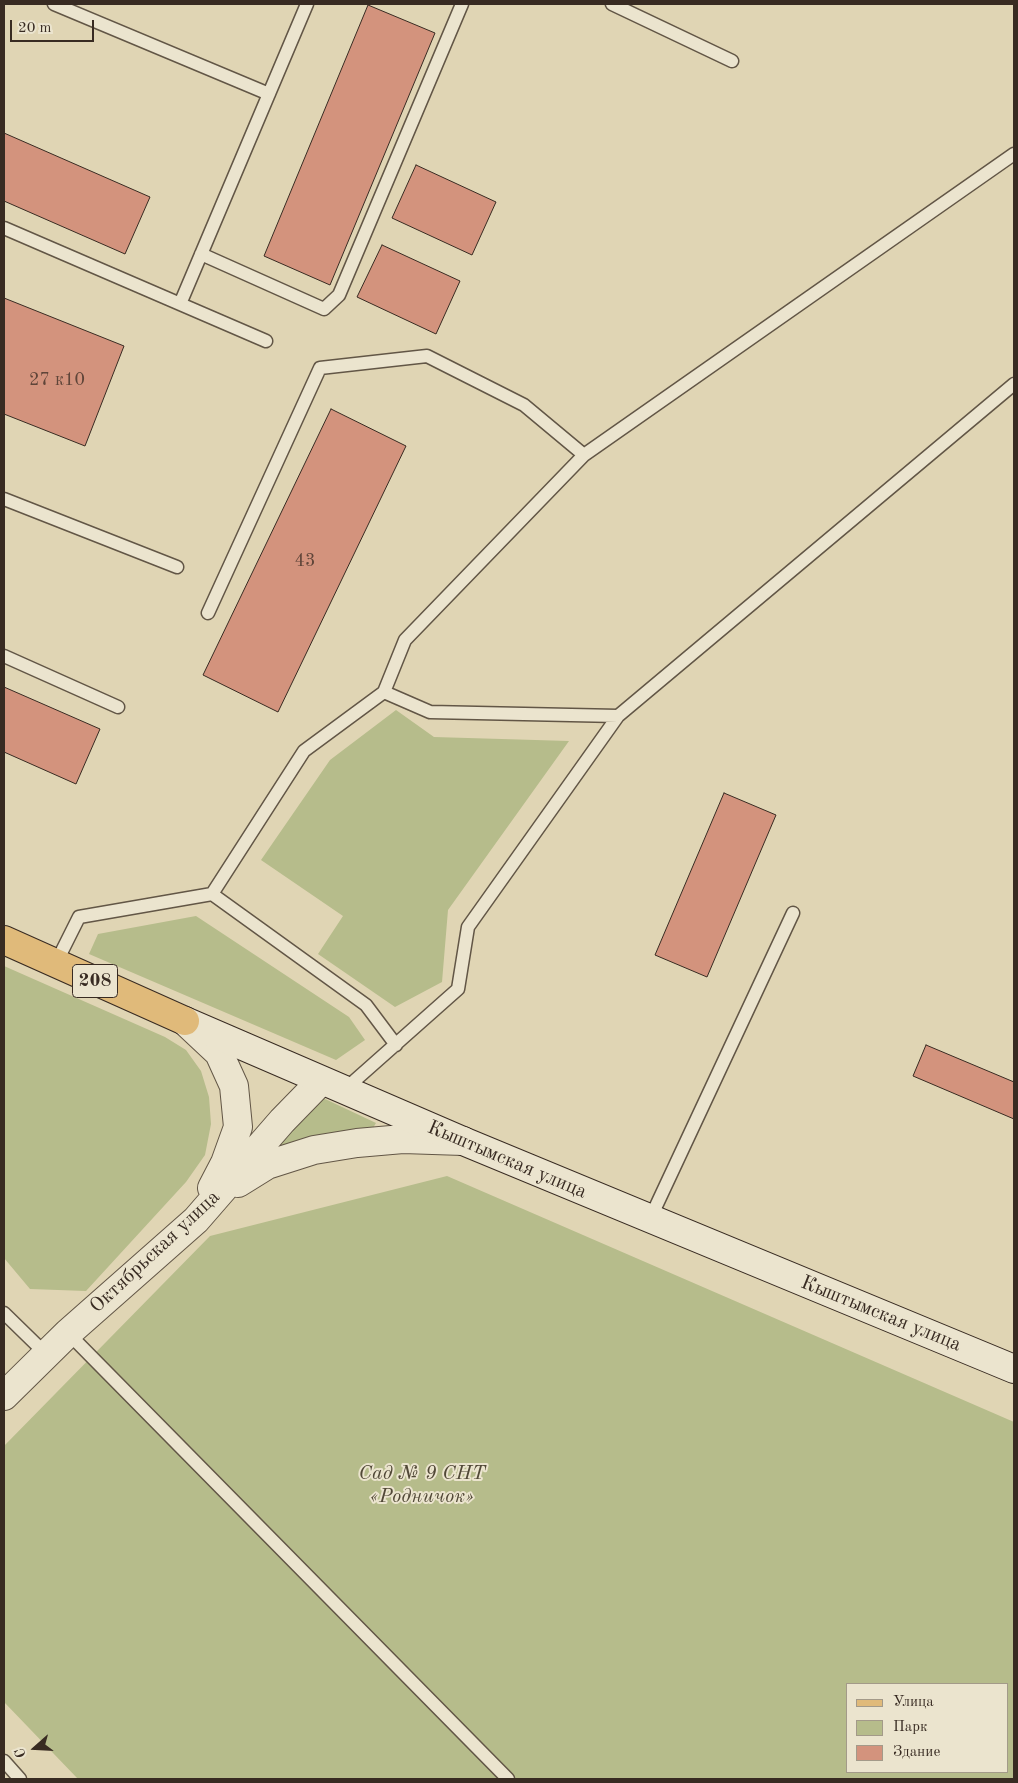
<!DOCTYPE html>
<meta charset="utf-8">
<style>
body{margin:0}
#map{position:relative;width:1018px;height:1783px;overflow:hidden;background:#e0d5b4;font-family:"Old Standard TT",serif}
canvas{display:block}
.frame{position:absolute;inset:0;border:5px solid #382b22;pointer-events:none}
.legend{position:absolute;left:846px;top:1683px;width:162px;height:90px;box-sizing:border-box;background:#ebe4ce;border:1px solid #a39a89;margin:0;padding:6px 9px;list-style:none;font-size:15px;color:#382b22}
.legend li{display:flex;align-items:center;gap:10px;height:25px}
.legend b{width:25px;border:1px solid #a39a89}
.north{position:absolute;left:10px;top:1723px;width:50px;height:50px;-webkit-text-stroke:4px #ebe4ce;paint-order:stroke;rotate:251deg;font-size:14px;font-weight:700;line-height:20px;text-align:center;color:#382b22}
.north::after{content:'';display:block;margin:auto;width:18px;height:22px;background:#382b22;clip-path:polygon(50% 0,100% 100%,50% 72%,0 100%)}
.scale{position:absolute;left:10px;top:20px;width:84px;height:22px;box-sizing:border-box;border:2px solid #382b22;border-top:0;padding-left:6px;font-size:15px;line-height:18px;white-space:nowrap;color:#382b22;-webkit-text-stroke:4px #ebe4ce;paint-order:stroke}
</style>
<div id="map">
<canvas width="1018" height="1783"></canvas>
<div class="frame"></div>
<ul class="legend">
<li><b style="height:6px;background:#e0ba7a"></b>Улица</li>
<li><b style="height:14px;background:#b6bc8b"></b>Парк</li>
<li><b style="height:14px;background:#d3937d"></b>Здание</li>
</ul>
<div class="north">С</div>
<div class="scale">20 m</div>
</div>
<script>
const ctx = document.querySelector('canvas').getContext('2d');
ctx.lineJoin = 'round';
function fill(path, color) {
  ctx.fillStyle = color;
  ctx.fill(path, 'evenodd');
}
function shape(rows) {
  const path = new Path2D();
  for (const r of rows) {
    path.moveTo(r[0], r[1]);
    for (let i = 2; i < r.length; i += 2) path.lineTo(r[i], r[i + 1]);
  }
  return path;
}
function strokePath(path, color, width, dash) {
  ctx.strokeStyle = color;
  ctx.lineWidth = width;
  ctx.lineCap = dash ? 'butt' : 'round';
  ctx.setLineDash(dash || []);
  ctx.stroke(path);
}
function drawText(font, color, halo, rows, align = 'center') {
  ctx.font = font + ' "Old Standard TT",serif';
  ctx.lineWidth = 4;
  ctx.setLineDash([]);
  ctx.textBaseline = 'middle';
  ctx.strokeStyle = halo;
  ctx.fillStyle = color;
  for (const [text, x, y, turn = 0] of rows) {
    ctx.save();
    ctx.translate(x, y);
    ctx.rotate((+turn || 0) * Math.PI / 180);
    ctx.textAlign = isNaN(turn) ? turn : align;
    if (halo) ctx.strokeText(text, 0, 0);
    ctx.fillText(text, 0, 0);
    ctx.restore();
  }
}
fill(shape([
 [396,710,434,737,569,741,448,910,442,982,395,1007,318,954,343,916,261,860,330,760],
 [196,916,349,1017,365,1040,336,1060,89,954,98,934],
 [4,966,165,1037,186,1050,201,1071,209,1097,211,1124,205,1155,186,1182,86,1291,30,1289,4,1258],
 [323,1098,376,1123,373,1128,280,1151,275,1147],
 [447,1176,1014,1422,1014,1779,78,1779,4,1702,4,1446,210,1236],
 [847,1684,1007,1684,1007,1772,847,1772]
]), '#b6bc8b');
const building = shape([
 [368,5,435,33,330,285,264,256,368,5],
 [4,133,150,197,125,254,4,201,4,133],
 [416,165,496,202,472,255,392,218,416,165],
 [382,245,460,281,436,334,357,297,382,245],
 [4,298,124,346,85,446,4,414,4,298],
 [331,409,406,446,278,712,203,675,331,409],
 [4,687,100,729,76,784,4,752,4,687],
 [724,793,776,815,707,977,655,955,724,793],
 [926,1045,1014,1082,1014,1119,913,1076,926,1045]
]);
fill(building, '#d3937d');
strokePath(building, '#382b22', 1);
const service = shape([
 [54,4,269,94],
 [612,4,732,61],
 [4,228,266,341],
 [201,254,324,309,339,295,462,4],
 [180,304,307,4],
 [4,499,177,567],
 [208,613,320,368,427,356,524,405,584,455],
 [4,656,118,707],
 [384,692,430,712,618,716],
 [212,894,366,1005,396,1045],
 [56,963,79,917,212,894,304,751,384,692,405,640,584,455,1014,154],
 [343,1091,458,989,468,927,618,716,1014,384],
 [650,1219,793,913],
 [4,1313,46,1354],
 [68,1333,508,1779],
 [4,1761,20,1779]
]);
const tertiary = shape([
 [187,1023,219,1053,234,1086,238,1127,225,1163,212,1188],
 [238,1183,267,1165,314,1150,357,1143,403,1139,463,1141],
 [4,1396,68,1333,196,1220,282,1121,321,1081]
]);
const secondary = shape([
 [185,1021,463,1141,1014,1369]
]);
const primary = shape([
 [4,940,185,1021]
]);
strokePath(service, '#625646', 15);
strokePath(tertiary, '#625646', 30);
strokePath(secondary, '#382b22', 30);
strokePath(primary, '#382b22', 30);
strokePath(service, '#ebe4ce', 12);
strokePath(tertiary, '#ebe4ce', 28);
strokePath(secondary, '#ebe4ce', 28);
strokePath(primary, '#e0ba7a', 28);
drawText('18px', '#5f4539', null, [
 ["27 к10",57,380],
 ["43",305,561]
]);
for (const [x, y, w] of [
 [95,981,45]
]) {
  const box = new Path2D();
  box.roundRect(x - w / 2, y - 16.5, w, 33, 4);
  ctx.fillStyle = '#ebe4ce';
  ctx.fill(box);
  strokePath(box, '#382b22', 1);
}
drawText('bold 19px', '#382b22', null, [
 ["208",95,981]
]);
drawText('20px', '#382b22', '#ebe4ce', [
 ["Кыштымская улица",507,1160,23],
 ["Октябрьская улица",155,1252,-43],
 ["Кыштымская улица",881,1314,22]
]);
drawText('italic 20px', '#514837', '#ebe4ce', [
 ["Сад № 9 СНТ",422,1474],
 ["«Родничок»",422,1497]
]);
</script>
